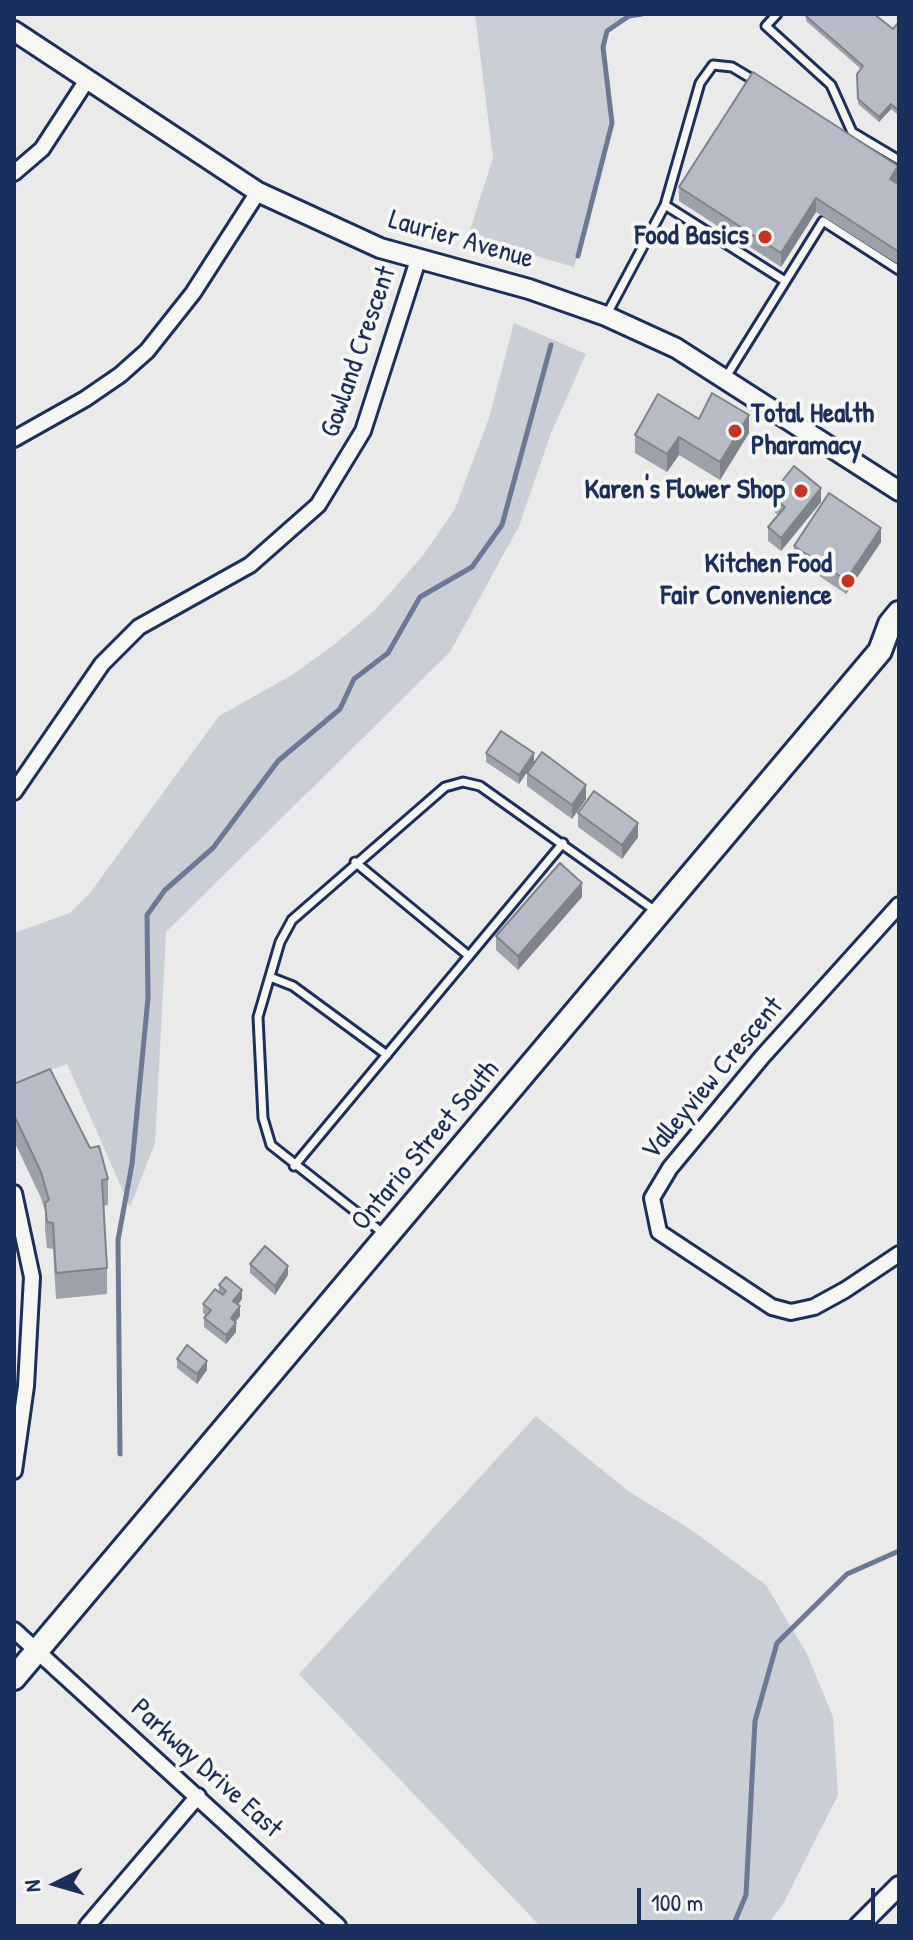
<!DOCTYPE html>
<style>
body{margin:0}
#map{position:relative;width:913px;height:1940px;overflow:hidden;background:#e9eae9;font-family:"Patrick Hand",sans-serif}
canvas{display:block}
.frame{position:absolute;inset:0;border:16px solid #1b2f5e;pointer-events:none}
.north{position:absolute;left:16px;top:1844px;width:80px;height:80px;-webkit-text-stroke:6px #f6f6f2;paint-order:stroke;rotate:265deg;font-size:22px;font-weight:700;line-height:32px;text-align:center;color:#1b2f5e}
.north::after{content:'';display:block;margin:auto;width:28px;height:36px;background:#1b2f5e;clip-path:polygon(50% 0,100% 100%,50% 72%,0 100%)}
.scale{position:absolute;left:637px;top:1888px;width:238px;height:36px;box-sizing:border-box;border:4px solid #1b2f5e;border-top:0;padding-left:10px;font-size:24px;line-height:28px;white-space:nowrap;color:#1b2f5e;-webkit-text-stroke:6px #f6f6f2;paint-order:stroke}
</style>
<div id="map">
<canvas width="913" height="1940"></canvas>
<div class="frame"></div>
<div class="north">N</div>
<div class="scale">100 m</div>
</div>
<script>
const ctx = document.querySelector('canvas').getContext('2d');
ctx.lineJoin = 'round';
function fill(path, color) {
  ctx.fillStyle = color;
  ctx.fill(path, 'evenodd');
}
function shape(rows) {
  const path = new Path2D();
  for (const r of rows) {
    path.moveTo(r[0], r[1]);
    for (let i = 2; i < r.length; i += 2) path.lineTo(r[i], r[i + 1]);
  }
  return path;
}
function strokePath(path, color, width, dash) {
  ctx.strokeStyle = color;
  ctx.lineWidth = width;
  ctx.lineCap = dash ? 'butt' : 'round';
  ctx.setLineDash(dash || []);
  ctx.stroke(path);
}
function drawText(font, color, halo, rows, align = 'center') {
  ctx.font = font + ' "Patrick Hand",sans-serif';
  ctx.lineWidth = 8;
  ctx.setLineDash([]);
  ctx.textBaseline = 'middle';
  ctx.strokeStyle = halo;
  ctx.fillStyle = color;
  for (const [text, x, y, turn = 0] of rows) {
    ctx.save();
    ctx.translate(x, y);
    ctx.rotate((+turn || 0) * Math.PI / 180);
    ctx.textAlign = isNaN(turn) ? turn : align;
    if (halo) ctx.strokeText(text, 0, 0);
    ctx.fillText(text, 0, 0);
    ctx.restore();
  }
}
fill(shape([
 [475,14,642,14,629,16,608,31,603,47,612,123,574,267,468,236,493,158],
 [514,323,586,354,551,433,519,526,450,652,166,932,155,1143,130,1207,67,1064,14,1083,14,933,70,913,90,893,219,716,292,675,335,644,376,609,424,554,455,509,489,418],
 [536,1416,628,1491,690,1529,766,1585,807,1654,833,1717,838,1795,784,1902,767,1926,540,1926,299,1674]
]), '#caced5');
strokePath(shape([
 [578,256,612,123,603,47,607,31,629,16,642,14],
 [120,1454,118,1240,132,1164,148,998,147,915,165,890,213,848,278,761,340,709,354,679,388,653,420,597,472,567,502,525,551,345],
 [733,1926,746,1895,755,1721,777,1643,847,1574,899,1551]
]), '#6c7995', 5);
const service = shape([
 [777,14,766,26,831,85,852,132,899,160],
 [665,205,700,83,713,65,732,67,757,82],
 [607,314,665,205,785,281],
 [726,377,823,221,899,270],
 [355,862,469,956],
 [270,977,293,986,387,1055],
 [294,1166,563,843],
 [383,1233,271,1145,263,1118,258,1017,280,942,292,920,445,787,463,782,480,786,657,912]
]);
const minor = shape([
 [14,173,42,149,87,80],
 [14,439,85,399,120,375,147,351,193,293,258,192],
 [14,792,102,664,139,627,250,565,318,505,363,431,418,260],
 [899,905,762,1057,670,1168,652,1198,659,1232,772,1307,791,1312,814,1307,845,1290,899,1254],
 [14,1193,32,1277,26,1386,14,1471],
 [14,1630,338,1926],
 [87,1926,198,1796]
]);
const tertiary = shape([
 [14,31,258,192,380,248,529,289,606,316,676,348,899,491],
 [859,1926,899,1886]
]);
const primary = shape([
 [14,1678,880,651,890,624,899,613]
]);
strokePath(service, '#1b2f5e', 13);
strokePath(minor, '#1b2f5e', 20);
strokePath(tertiary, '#1b2f5e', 24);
strokePath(primary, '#1b2f5e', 28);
strokePath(service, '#f6f6f2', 7);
strokePath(minor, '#f6f6f2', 14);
strokePath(tertiary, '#f6f6f2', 18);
strokePath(primary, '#f6f6f2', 22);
fill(shape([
 [806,16,893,29,899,22,899,116,891,109,879,122,858,104,857,74,861,69,806,21],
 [898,179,896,183,899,185,899,265,816,212,781,267,679,201,679,187],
 [699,419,749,433,720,480,679,455,667,472,635,453,635,435],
 [771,495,821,502,781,551,768,541,768,527,778,515,771,509],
 [881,542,846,594,794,559,794,546],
 [486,753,534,762,519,784,486,762],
 [527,773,586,799,572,819,527,786],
 [578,813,638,837,622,859,578,827],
 [582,897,518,970,496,950,496,936],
 [14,1084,90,1148,108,1179,108,1205,103,1206,107,1268,107,1294,56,1299,53,1249,47,1248,45,1229,45,1211,41,1198,14,1141],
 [250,1264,288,1275,275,1295,250,1273],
 [219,1285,242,1299,238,1305,240,1316,235,1322,236,1332,226,1344,204,1327,204,1318,206,1316,203,1313,203,1304,219,1292],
 [177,1359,207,1370,197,1384,177,1368]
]), '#9da1aa');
fill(shape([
 [891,104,891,109,879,122,879,117],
 [898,166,898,179,890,192,890,179],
 [816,198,816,212,781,267,781,253],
 [749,415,749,433,720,480,720,462],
 [679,437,679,455,667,472,667,454],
 [821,488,821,502,781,551,781,538],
 [881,528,881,542,846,594,846,580],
 [534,753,534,762,519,784,519,775],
 [586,785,586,799,572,819,572,805],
 [638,823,638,837,622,859,622,845],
 [582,883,582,897,518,970,518,956],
 [288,1266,288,1275,275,1295,275,1286],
 [242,1290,242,1299,233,1310,233,1301],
 [240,1306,240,1316,231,1328,231,1318],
 [236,1323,236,1332,226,1344,226,1335],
 [207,1361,207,1370,197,1384,197,1374]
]), '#7f838b');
const building = shape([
 [807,14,874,14,893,29,899,22,899,111,891,104,879,117,858,99,857,74,863,66,806,16,807,14],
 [753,72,898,166,890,179,899,185,899,252,816,198,781,253,679,187,753,72],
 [712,393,749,415,720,462,679,437,667,454,635,435,658,394,699,419,712,393],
 [794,466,821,488,781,538,768,527,785,507,771,495,794,466],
 [829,493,881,528,846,580,794,546,829,493],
 [501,731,534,753,519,775,486,753,501,731],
 [542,752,586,785,572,805,527,773,542,752],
 [594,791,638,823,622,845,578,813,594,791],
 [560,863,582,883,518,956,496,936,560,863],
 [50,1069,90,1148,99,1146,108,1179,102,1180,107,1268,56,1273,53,1223,47,1222,45,1203,49,1200,41,1172,14,1115,14,1084,50,1069],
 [265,1246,288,1266,275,1286,250,1264,265,1246],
 [226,1277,242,1290,233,1301,240,1306,231,1318,236,1323,226,1335,204,1318,211,1310,203,1304,215,1289,223,1295,226,1291,219,1285,226,1277],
 [187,1345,207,1361,197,1374,177,1359,187,1345]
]);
fill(building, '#b6bbc6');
strokePath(building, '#7f838b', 2);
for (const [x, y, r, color] of [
 [765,237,8,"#c8321e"],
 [735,431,8,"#c8321e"],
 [801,491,8,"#c8321e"],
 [848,581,8,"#c8321e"]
]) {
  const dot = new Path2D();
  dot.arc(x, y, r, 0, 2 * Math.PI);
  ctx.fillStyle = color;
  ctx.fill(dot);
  strokePath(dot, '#f6f6f2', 3);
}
drawText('bold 28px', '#1b2f5e', '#f6f6f2', [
 ["Food Basics",749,237],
 ["Total Health",751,415,"left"],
 ["Pharamacy",751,447,"left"],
 ["Karen's Flower Shop",785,491],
 ["Kitchen Food",832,565],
 ["Fair Convenience",832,597]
], 'right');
drawText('28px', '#1b2f5e', '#f6f6f2', [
 ["Laurier Avenue",461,240,16],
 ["Gowland Crescent",359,352,-71],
 ["Valleyview Crescent",713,1079,-50],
 ["Ontario Street South",426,1146,-50],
 ["Parkway Drive East",206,1769,42]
]);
</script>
